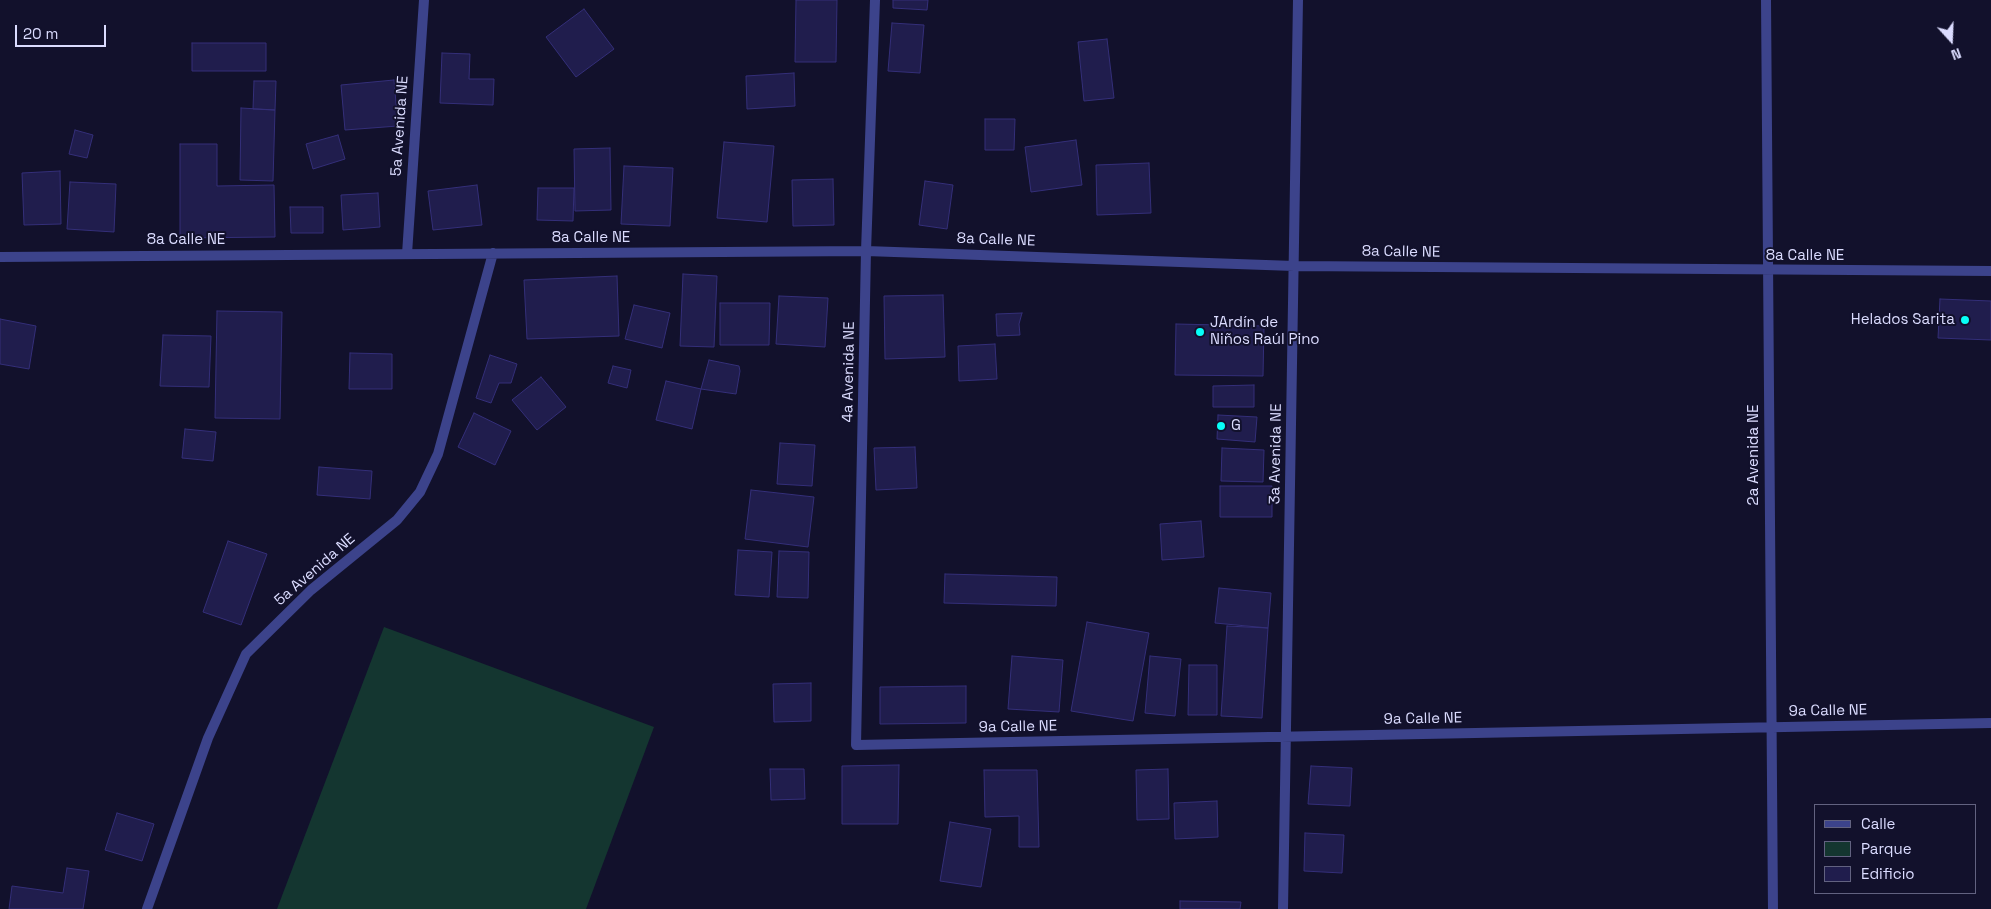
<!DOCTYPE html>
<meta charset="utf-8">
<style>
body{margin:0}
#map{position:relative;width:1991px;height:909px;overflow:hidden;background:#12112c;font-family:"Space Grotesk",sans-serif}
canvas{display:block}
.legend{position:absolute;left:1814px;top:804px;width:162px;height:90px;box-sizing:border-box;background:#12112c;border:1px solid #626280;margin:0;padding:6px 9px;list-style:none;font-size:15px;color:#dbdcff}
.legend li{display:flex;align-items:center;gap:10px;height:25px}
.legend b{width:25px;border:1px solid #626280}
.north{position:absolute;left:1926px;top:15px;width:50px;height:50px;-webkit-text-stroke:4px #12112c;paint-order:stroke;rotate:160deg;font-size:14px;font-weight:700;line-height:20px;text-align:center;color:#dbdcff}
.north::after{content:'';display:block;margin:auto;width:18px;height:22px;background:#dbdcff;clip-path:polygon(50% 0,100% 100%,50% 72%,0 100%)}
.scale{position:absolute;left:15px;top:25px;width:91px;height:22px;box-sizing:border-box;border:2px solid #dbdcff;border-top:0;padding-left:6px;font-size:15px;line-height:18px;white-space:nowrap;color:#dbdcff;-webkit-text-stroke:4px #12112c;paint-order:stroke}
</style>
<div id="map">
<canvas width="1991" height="909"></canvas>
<ul class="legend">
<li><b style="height:6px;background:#3c438b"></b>Calle</li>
<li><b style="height:14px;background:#143630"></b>Parque</li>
<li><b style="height:14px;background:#201d4d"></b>Edificio</li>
</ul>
<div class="north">N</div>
<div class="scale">20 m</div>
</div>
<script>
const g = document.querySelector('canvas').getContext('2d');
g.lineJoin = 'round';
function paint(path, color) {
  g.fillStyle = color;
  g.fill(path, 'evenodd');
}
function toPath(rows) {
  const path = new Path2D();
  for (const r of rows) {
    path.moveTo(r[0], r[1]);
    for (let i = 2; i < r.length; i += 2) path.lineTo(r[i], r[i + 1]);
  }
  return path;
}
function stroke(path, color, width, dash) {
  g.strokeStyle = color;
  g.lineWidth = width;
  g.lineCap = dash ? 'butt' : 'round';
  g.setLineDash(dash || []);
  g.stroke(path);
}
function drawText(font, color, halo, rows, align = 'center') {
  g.font = font + ' "Space Grotesk",sans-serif';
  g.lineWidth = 4;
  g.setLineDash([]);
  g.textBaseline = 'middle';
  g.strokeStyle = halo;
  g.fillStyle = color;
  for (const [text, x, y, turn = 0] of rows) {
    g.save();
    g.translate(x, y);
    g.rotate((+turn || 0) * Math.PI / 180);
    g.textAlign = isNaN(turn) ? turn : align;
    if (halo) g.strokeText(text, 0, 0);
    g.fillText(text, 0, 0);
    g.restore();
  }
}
const green = toPath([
 [384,627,654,727,586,909,277,909]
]);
const building = toPath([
 [796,0,837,0,836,62,795,62,796,0],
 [893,0,928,0,927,10,893,8,893,0],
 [584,9,614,49,576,77,546,37,584,9],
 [892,23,924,25,920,73,888,71,892,23],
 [1107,39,1114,98,1084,101,1078,42,1107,39],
 [192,43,266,43,266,71,192,71,192,43],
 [442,53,470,54,469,79,494,79,493,105,440,103,442,53],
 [794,73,795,106,747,109,746,76,794,73],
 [394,80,398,126,345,130,341,85,394,80],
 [254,81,276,81,275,110,253,109,254,81],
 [241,108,275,110,273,181,240,180,241,108],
 [985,119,1015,119,1014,150,985,150,985,119],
 [75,130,93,135,87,158,69,154,75,130],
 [338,135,345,159,313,169,306,144,338,135],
 [1076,140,1082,185,1031,192,1025,147,1076,140],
 [724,142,774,146,767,222,717,218,724,142],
 [180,144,217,144,217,186,274,185,275,237,180,238,180,144],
 [610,148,611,210,575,211,574,149,610,148],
 [1149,163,1151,213,1097,215,1096,165,1149,163],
 [624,166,673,168,670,226,621,224,624,166],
 [60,171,61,224,24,225,22,173,60,171],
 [833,179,834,225,793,226,792,180,833,179],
 [925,181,953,185,947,229,919,225,925,181],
 [70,182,116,184,114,232,67,229,70,182],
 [477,185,482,225,433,230,428,191,477,185],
 [538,188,574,188,573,221,537,220,538,188],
 [378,193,380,227,343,230,341,195,378,193],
 [290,207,323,207,323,233,291,233,290,207],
 [683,274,717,276,714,347,680,346,683,274],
 [617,276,619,336,527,339,524,280,617,276],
 [943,295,945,357,885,359,884,296,943,295],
 [779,296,828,298,825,347,776,344,779,296],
 [1940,299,1991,301,1991,340,1938,338,1940,299],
 [720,303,770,303,769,345,720,345,720,303],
 [634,305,670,313,662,348,625,339,634,305],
 [217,311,282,312,280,419,215,418,217,311],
 [1022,313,1019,324,1020,335,997,336,996,314,1022,313],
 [0,319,36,326,29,369,0,364,0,319],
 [1176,324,1264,326,1263,376,1175,375,1176,324],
 [163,335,211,336,209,387,160,386,163,335],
 [995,344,997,379,959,381,958,346,995,344],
 [350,353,392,354,392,389,349,389,350,353],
 [490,355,517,364,511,383,499,383,491,403,476,398,490,355],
 [709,360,739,366,740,371,736,394,701,389,709,360],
 [613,366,631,370,627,388,608,383,613,366],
 [541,377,566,407,537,430,512,400,541,377],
 [666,381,701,389,692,429,656,420,666,381],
 [1254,385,1254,407,1213,407,1213,386,1254,385],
 [474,413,511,431,495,465,458,447,474,413],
 [1218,415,1257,417,1255,442,1217,439,1218,415],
 [185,429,216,432,213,461,182,458,185,429],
 [780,443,815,445,812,486,777,484,780,443],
 [915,447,917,488,876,490,874,448,915,447],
 [1222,448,1264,450,1263,482,1221,481,1222,448],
 [319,467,372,471,370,499,317,495,319,467],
 [1220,486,1272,486,1272,517,1220,517,1220,486],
 [751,490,814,497,808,547,745,539,751,490],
 [1201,521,1204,557,1162,560,1160,524,1201,521],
 [228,541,267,554,241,625,203,612,228,541],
 [738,550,772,552,769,597,735,595,738,550],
 [779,551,809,552,808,598,777,597,779,551],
 [945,574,1057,577,1056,606,944,603,945,574],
 [1219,588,1271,593,1268,628,1215,623,1219,588],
 [1087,622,1149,633,1133,721,1071,711,1087,622],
 [1227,626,1268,628,1262,718,1221,716,1227,626],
 [1012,656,1063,660,1059,712,1008,709,1012,656],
 [1150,656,1181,659,1175,716,1145,713,1150,656],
 [1189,665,1217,665,1217,715,1188,715,1189,665],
 [811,683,811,721,774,722,773,684,811,683],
 [966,686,966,723,880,724,880,687,966,686],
 [899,765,898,824,842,824,842,766,899,765],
 [1311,766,1352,768,1350,806,1308,804,1311,766],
 [770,769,804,769,805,799,771,800,770,769],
 [1168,769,1169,819,1137,820,1136,770,1168,769],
 [984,770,1037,770,1039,847,1019,847,1019,816,985,817,984,770],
 [1217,801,1218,837,1175,839,1174,803,1217,801],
 [117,813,154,824,142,861,105,850,117,813],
 [950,822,991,829,981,887,940,881,950,822],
 [1305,833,1344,835,1342,873,1304,871,1305,833],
 [67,868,89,871,83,909,9,909,12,886,63,893,67,868],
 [1180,901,1241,902,1240,909,1180,909,1180,901]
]);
const minor = toPath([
 [875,0,866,251,856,745,1991,723],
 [1766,0,1773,909],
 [407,254,424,0],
 [0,257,866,251,1294,266,1991,271],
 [147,909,208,738,246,654,311,590,397,520,420,492,438,454,493,253],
 [1283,909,1298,0]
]);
const markers = [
 [1965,320,5,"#07fff8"],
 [1200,332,5,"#07fff8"],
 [1221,426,5,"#07fff8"]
];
const streetNames = [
 ["5a Avenida NE",400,126,-86],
 ["8a Calle NE",591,238],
 ["8a Calle NE",186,240],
 ["8a Calle NE",996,240,2],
 ["8a Calle NE",1401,252,1],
 ["8a Calle NE",1805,256],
 ["4a Avenida NE",849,372,-89],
 ["3a Avenida NE",1276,454,-89],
 ["2a Avenida NE",1754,455,-90],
 ["5a Avenida NE",315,570,-41],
 ["9a Calle NE",1828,711,-1],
 ["9a Calle NE",1423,719,-1],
 ["9a Calle NE",1018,727,-1]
];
const poiNames = [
 ["Helados Sarita",1955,320,"right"],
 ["JArdín de",1210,323],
 ["Niños Raúl Pino",1210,340],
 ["G",1231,426]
];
paint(green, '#143630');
paint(building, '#201d4d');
stroke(building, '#342f79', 1);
stroke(minor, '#3c438b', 10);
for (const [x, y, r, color] of markers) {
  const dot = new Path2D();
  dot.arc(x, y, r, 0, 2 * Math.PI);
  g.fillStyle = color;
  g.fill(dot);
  stroke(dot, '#12112c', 2);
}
drawText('15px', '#dbdcff', '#12112c', streetNames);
drawText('15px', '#dbdcff', '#12112c', poiNames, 'left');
</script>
